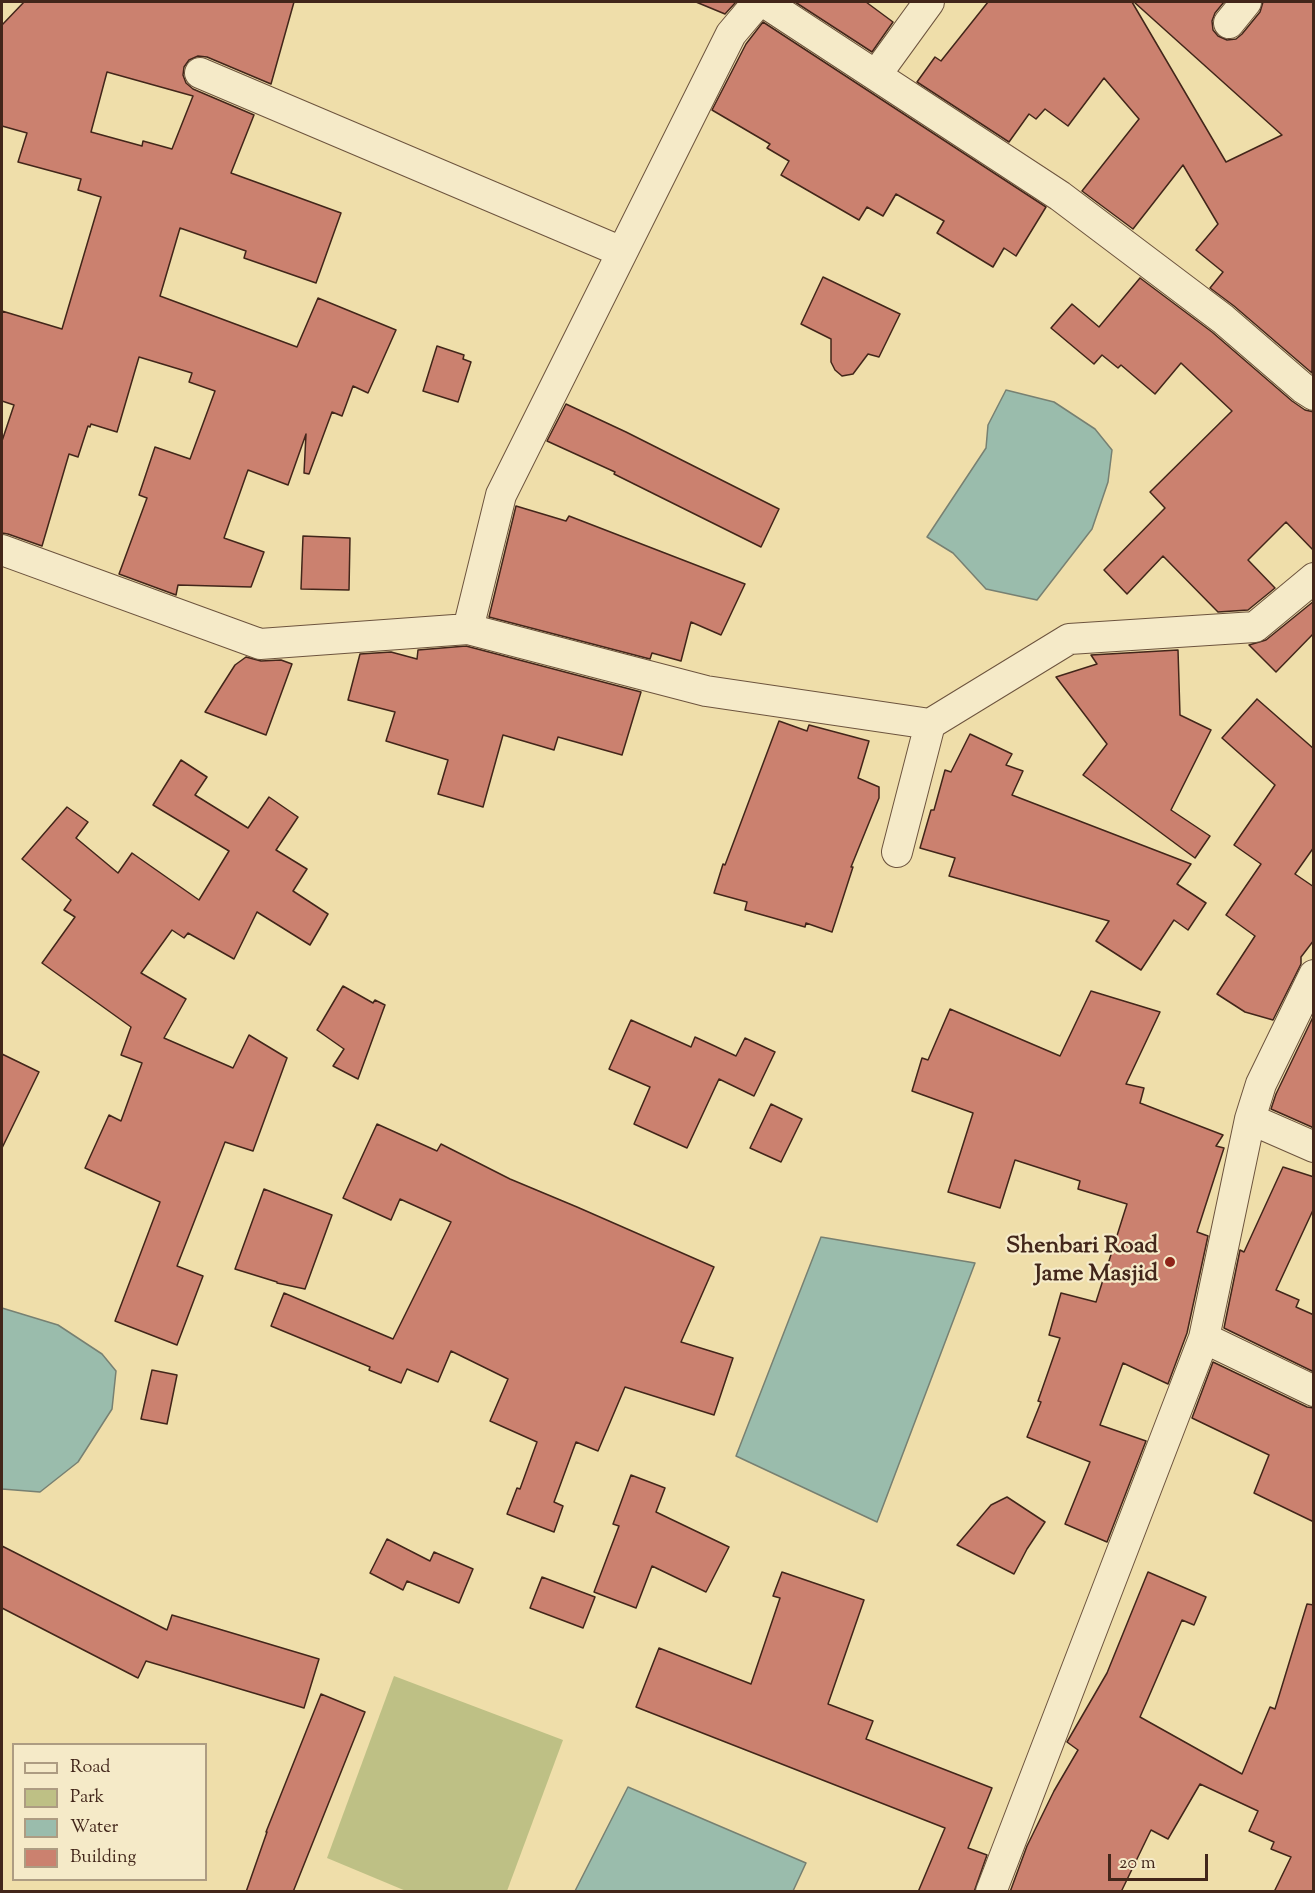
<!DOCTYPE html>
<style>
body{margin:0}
#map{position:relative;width:1315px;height:1893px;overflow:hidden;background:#efdeaa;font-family:"Sorts Mill Goudy",serif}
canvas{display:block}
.frame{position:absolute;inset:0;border:3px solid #42261a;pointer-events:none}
.legend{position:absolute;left:12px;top:1743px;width:195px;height:138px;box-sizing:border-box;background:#f5eac8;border:2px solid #ad9c82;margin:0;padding:8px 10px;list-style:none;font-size:18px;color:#42261a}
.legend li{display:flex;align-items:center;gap:12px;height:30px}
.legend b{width:30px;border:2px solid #ad9c82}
.scale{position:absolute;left:1108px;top:1854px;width:100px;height:27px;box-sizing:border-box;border:3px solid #42261a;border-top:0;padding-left:8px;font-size:18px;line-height:21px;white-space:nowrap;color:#42261a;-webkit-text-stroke:4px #f5eac8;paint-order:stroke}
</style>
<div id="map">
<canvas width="1315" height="1893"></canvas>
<div class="frame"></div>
<ul class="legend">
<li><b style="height:8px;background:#f5eac8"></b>Road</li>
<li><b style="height:16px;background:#bec085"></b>Park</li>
<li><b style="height:16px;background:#9abcac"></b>Water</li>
<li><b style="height:16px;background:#cb816f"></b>Building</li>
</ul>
<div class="scale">20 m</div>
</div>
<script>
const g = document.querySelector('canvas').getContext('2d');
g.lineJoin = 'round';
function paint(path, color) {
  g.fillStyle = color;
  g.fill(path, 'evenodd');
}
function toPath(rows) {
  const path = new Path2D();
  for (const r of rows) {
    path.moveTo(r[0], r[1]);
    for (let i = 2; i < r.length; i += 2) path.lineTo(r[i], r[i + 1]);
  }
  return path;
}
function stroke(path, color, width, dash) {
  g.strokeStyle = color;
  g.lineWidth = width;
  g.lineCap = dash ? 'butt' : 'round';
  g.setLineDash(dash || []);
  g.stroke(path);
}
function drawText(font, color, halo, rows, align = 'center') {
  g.font = font + ' "Sorts Mill Goudy",serif';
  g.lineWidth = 4.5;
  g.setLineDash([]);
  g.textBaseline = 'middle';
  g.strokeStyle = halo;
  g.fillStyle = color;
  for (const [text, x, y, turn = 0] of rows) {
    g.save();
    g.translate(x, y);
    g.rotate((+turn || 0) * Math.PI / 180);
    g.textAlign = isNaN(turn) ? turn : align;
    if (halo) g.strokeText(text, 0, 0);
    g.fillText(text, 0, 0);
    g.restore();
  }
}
const green = toPath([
 [394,1676,563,1740,507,1891,406,1891,327,1858]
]);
const water = toPath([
 [1006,390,1054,402,1095,429,1112,450,1108,482,1092,529,1037,600,986,589,953,553,927,537,986,448,988,425,1006,390],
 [821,1237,975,1263,877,1522,736,1456,821,1237],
 [2,1308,58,1325,102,1354,116,1371,112,1409,78,1462,40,1492,2,1489,2,1308],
 [628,1787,806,1863,793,1891,575,1891,628,1787]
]);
const building = toPath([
 [24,2,294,2,271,84,207,57,198,56,189,60,184,67,183,75,186,83,193,89,254,115,231,173,341,213,316,283,244,258,246,251,180,228,160,296,297,347,318,298,396,330,368,393,353,386,342,416,332,412,309,474,304,473,306,434,288,485,248,470,224,538,264,552,251,587,178,585,176,595,119,574,147,498,139,495,155,447,190,459,215,391,189,382,192,373,139,357,117,432,91,424,90,427,88,426,78,457,69,454,42,546,8,534,2,533,2,441,14,405,2,401,2,311,62,329,101,197,78,190,81,179,18,162,27,133,2,126,2,25,24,2],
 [107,72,193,96,172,149,143,141,142,146,91,132,107,72],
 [696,2,736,2,725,14,696,2],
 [795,2,866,2,893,22,872,52,795,2],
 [988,2,1132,2,1226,162,1282,135,1134,2,1224,2,1215,13,1212,21,1213,30,1218,36,1227,40,1236,39,1242,34,1260,12,1263,2,1314,2,1312,373,1234,306,1210,288,1223,272,1196,250,1218,224,1183,165,1133,229,1082,191,1139,119,1104,78,1068,126,1045,109,1036,119,1029,114,1009,142,917,82,935,57,941,61,988,2],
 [763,22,1046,207,1016,256,1004,248,993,267,937,233,944,221,896,194,883,216,867,207,859,220,781,175,789,161,767,148,770,144,712,110,746,44,763,22],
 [823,277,900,314,879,357,868,354,853,374,842,376,835,370,831,362,831,339,801,324,823,277],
 [1140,278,1212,332,1292,401,1305,410,1314,412,1314,551,1286,522,1248,560,1275,588,1248,610,1218,612,1163,556,1127,594,1104,570,1165,508,1150,492,1232,411,1181,363,1155,394,1121,365,1118,368,1102,355,1094,364,1051,328,1072,304,1099,327,1140,278],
 [437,346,464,355,463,359,471,362,458,402,423,391,437,346],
 [566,404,626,432,779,509,761,547,614,474,615,472,547,441,566,404],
 [516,506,566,521,569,516,745,584,721,635,691,622,681,661,652,653,650,659,489,617,516,506],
 [303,536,350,538,349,590,301,589,303,536],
 [1314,601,1314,633,1276,672,1249,645,1266,640,1314,601],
 [466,646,641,692,622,755,558,737,554,750,503,735,483,807,438,794,448,760,386,741,395,712,348,700,360,654,391,652,417,659,418,650,466,646],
 [1178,650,1180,715,1211,730,1171,810,1210,836,1195,858,1083,775,1107,744,1056,677,1097,664,1091,655,1178,650],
 [246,657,261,661,281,660,292,664,266,735,205,712,235,665,246,657],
 [1257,699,1314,749,1314,847,1295,874,1314,887,1314,940,1301,957,1301,964,1273,1020,1245,1012,1217,994,1255,936,1226,915,1261,864,1234,845,1275,785,1222,738,1257,699],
 [779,721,807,731,809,725,869,741,858,778,879,787,879,798,851,867,853,867,832,932,806,923,805,927,745,910,747,902,714,893,723,864,725,865,779,721],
 [970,734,1012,754,1006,765,1023,771,1012,795,1191,864,1177,884,1206,903,1188,930,1174,920,1141,970,1096,941,1109,921,949,876,955,858,920,848,931,810,934,810,945,770,951,772,970,734],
 [181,760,207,777,195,795,248,828,269,797,298,817,276,850,307,869,293,891,328,914,310,945,257,912,234,959,188,933,184,938,172,930,141,973,186,999,164,1038,233,1068,249,1035,287,1058,253,1151,225,1142,177,1266,203,1276,177,1345,115,1321,160,1202,85,1168,109,1115,121,1121,142,1063,121,1055,131,1027,42,963,75,917,64,910,71,900,22,859,67,807,88,822,76,838,118,873,132,853,199,900,229,851,153,805,181,760],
 [343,986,373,1003,375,1000,385,1005,358,1079,333,1066,344,1049,317,1030,343,986],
 [1091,991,1160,1012,1126,1084,1144,1088,1140,1103,1223,1135,1216,1146,1224,1148,1197,1232,1208,1236,1187,1333,1168,1384,1123,1363,1100,1425,1146,1441,1107,1542,1065,1524,1090,1462,1027,1437,1041,1402,1038,1401,1060,1338,1049,1335,1061,1293,1096,1302,1127,1204,1078,1189,1080,1181,1015,1160,1000,1208,948,1192,973,1113,912,1091,922,1058,928,1060,950,1009,1060,1056,1091,991],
 [1314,1015,1314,1128,1271,1109,1276,1094,1314,1015],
 [631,1020,691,1047,695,1037,736,1056,745,1038,775,1052,754,1096,719,1079,687,1148,634,1124,650,1087,609,1069,631,1020],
 [2,1054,39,1072,2,1148,2,1054],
 [771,1104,802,1119,781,1162,750,1148,771,1104],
 [377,1124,437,1151,441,1144,510,1179,577,1207,714,1267,681,1342,733,1358,714,1415,625,1387,598,1451,576,1442,554,1502,563,1506,554,1532,507,1514,517,1488,520,1489,537,1442,490,1421,508,1379,451,1351,438,1382,407,1369,401,1383,369,1370,370,1367,271,1326,284,1293,393,1339,451,1222,400,1199,391,1220,343,1198,377,1124],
 [1283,1167,1314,1177,1314,1208,1276,1290,1299,1300,1296,1307,1314,1315,1314,1372,1224,1328,1240,1250,1244,1252,1283,1167],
 [264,1189,332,1215,305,1289,277,1283,277,1282,235,1269,264,1189],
 [1213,1362,1307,1407,1314,1408,1314,1522,1254,1493,1269,1455,1192,1418,1213,1362],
 [152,1370,177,1375,167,1424,141,1419,152,1370],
 [631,1475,665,1488,656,1512,729,1547,706,1592,652,1566,636,1608,594,1592,619,1526,613,1524,631,1475],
 [1007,1497,1045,1522,1027,1549,1014,1574,957,1545,991,1505,1007,1497],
 [387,1539,430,1561,434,1552,473,1569,459,1603,407,1581,403,1590,370,1573,387,1539],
 [2,1546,167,1630,172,1615,319,1659,304,1708,146,1661,138,1678,2,1608,2,1546],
 [782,1572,864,1600,828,1704,873,1721,866,1739,992,1788,968,1848,987,1855,974,1892,918,1892,945,1828,636,1707,659,1648,751,1684,780,1598,773,1596,782,1572],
 [1148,1572,1206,1597,1194,1625,1182,1620,1140,1717,1242,1774,1270,1707,1275,1709,1307,1604,1314,1605,1313,1892,1274,1892,1291,1857,1271,1849,1274,1842,1249,1831,1258,1811,1200,1784,1168,1839,1151,1830,1121,1892,1010,1892,1027,1846,1054,1791,1078,1750,1067,1742,1107,1673,1148,1572],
 [542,1577,595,1597,583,1628,530,1608,542,1577],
 [321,1694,365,1712,293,1892,246,1892,267,1832,266,1832,321,1694]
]);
const minor = toPath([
 [764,2,1060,196,1223,319,1303,388,1314,395],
 [1229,23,1246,2],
 [200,73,622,252],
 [876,75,929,2],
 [2,550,260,644,468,629,706,691,930,724,1069,639,1255,627,1314,578],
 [468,629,501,495,731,34,758,2],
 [897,852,930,724],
 [1250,1119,1314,1147],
 [1204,1338,1314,1391],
 [991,1892,1204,1338,1250,1119,1261,1084,1314,975]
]);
const markers = [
 [1170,1262,6,"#8f2418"]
];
const poiNames = [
 ["Shenbari Road",1158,1248],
 ["Jame Masjid",1158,1276]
];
paint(green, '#bec085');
paint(water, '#9abcac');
stroke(water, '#778072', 1.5);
paint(building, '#cb816f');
stroke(building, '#42261a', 1.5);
stroke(minor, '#6d543e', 32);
stroke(minor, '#f5eac8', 30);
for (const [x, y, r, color] of markers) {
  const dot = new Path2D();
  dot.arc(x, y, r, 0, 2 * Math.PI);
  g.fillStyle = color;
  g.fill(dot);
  stroke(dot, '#f5eac8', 2);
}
drawText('bold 24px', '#42261a', '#f5eac8', poiNames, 'right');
</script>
